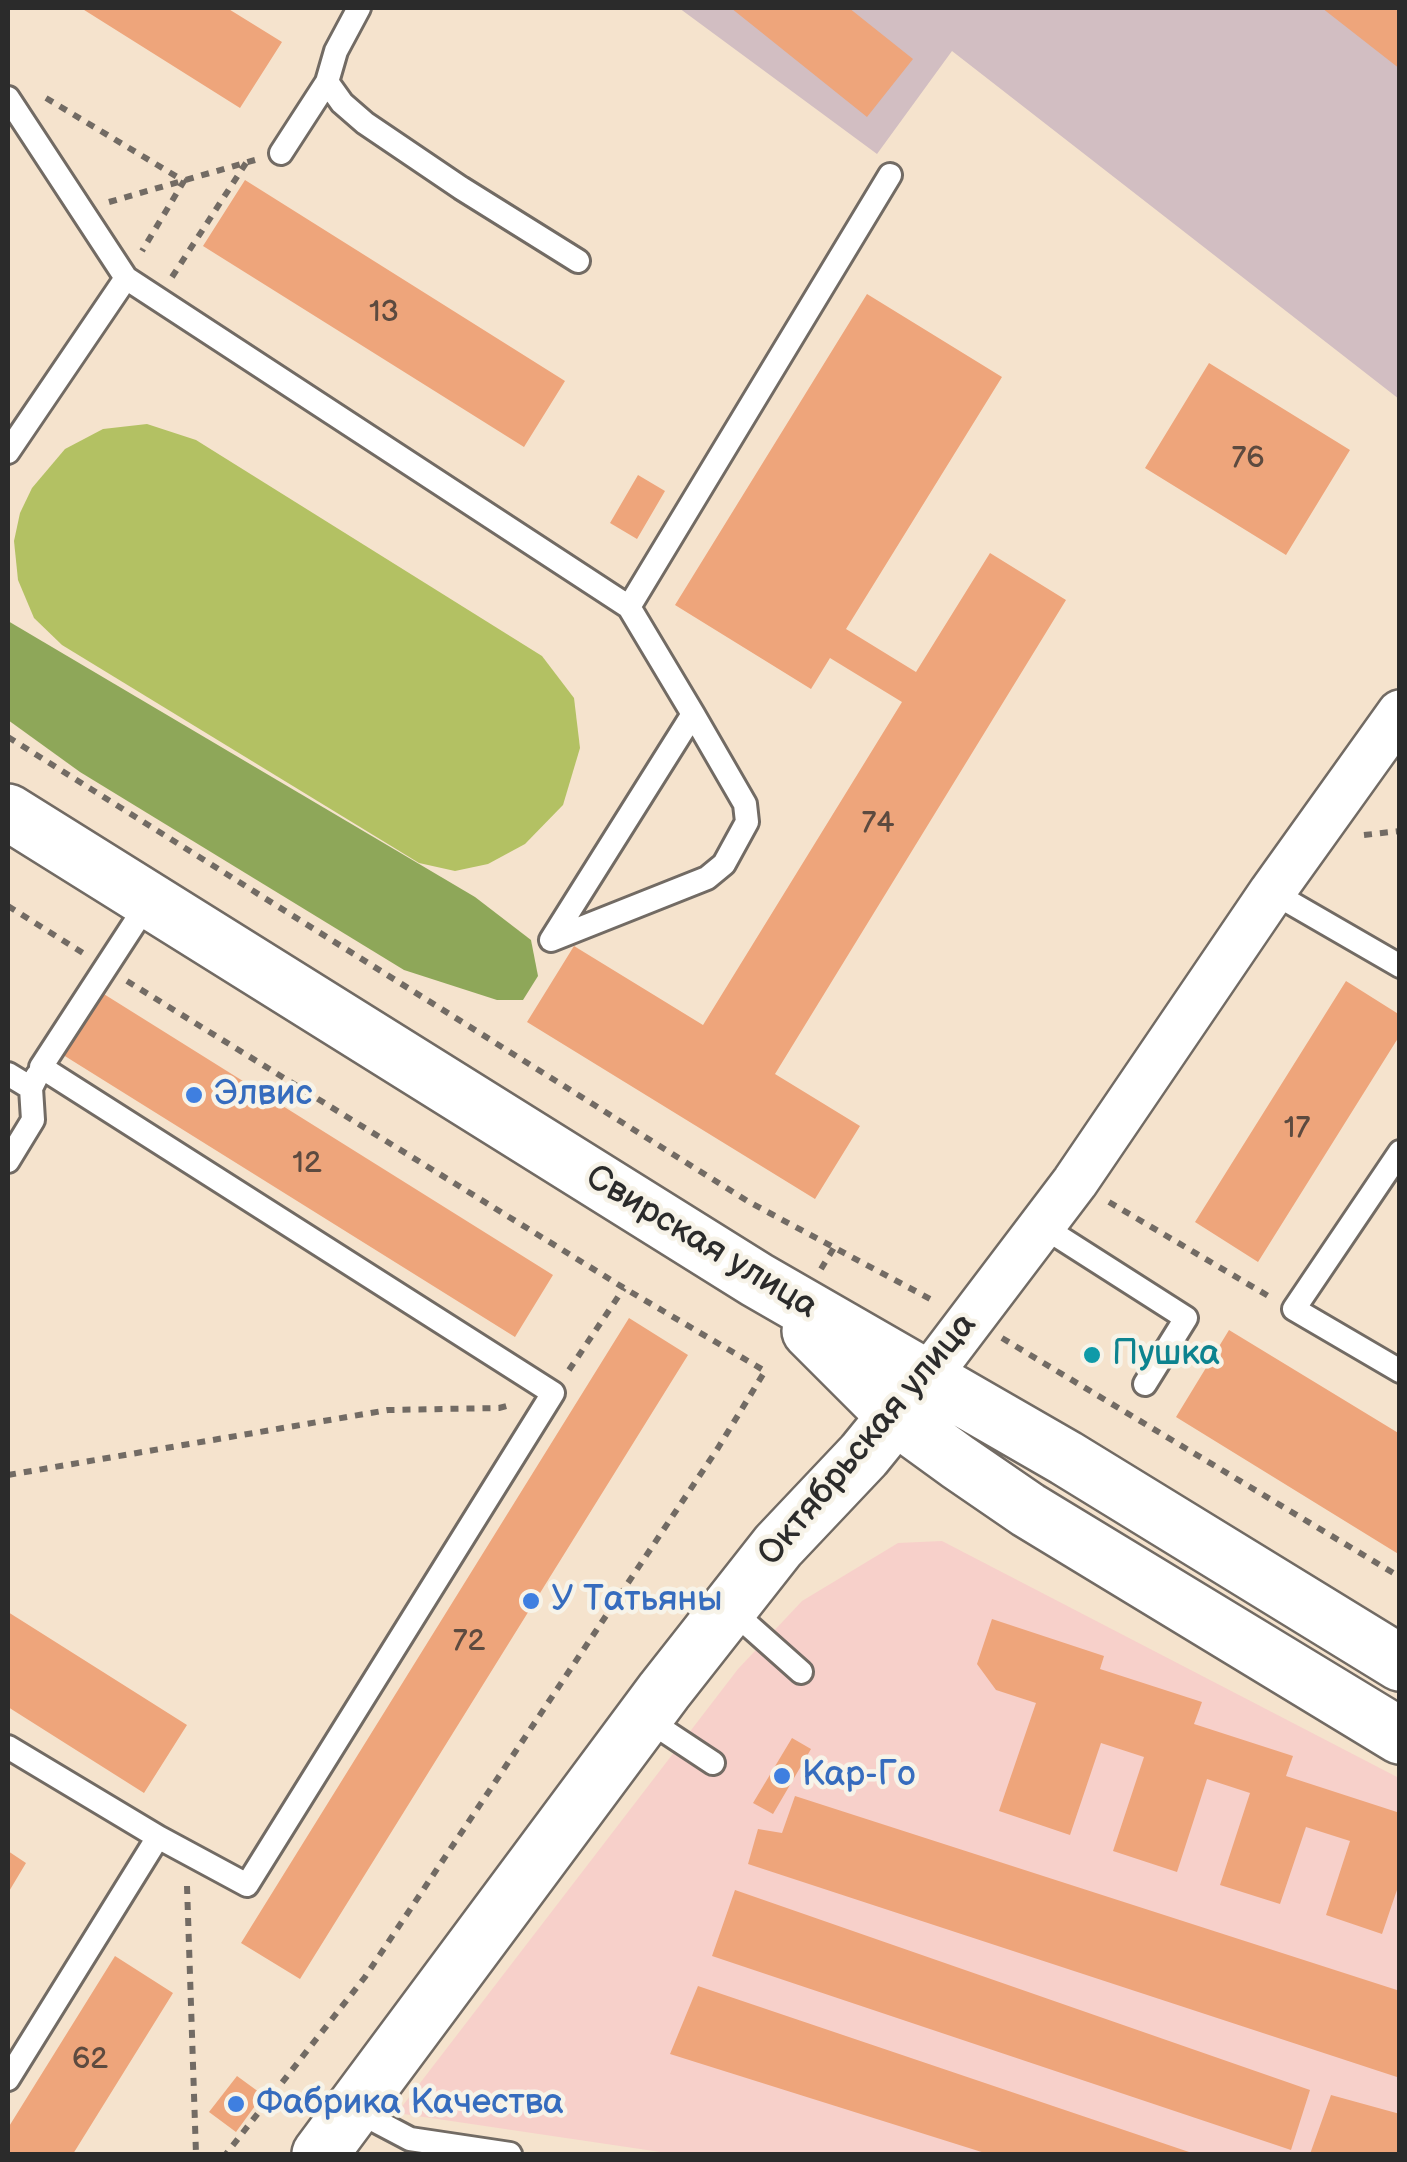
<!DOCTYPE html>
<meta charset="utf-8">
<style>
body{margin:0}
#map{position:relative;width:1407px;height:2162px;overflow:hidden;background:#f5e3cd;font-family:"Balsamiq Sans",sans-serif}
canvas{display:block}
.frame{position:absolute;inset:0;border:10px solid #2b2b2b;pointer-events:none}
</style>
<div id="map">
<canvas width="1407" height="2162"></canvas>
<div class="frame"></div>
</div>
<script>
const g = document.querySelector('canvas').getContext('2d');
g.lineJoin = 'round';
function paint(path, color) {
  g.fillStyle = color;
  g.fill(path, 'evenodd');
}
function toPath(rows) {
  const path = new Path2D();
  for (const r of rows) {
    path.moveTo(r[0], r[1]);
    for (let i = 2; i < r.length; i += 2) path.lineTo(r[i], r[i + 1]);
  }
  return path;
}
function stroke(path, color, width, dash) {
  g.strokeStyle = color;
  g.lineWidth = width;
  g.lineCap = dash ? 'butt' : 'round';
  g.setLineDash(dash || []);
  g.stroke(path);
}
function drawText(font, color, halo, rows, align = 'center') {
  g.font = font + ' "Balsamiq Sans",sans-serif';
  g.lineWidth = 9;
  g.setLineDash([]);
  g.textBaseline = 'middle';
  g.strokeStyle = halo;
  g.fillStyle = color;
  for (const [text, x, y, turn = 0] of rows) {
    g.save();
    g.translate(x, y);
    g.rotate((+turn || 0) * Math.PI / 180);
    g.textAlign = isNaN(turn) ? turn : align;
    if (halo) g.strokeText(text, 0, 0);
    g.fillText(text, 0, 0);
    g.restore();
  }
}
const built = toPath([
 [942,1541,1399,1778,1399,2154,674,2154,397,2113,738,1669,802,1601,898,1543]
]);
const industrial = toPath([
 [679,8,1399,8,1399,399,952,51,877,154]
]);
const green = toPath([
 [147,424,196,440,542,656,574,698,580,748,563,805,525,844,488,864,455,871,419,863,62,645,34,618,18,580,14,541,20,513,32,488,65,449,103,429]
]);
const forest = toPath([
 [8,621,475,897,531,940,538,976,523,1000,497,1000,404,970,80,772,8,720]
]);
const building = toPath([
 [81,8,227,8,282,42,240,108],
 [731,8,849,8,913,59,867,117],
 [1322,8,1400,8,1400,69],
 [245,180,565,381,524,447,203,246],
 [867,294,1002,377,846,629,916,672,990,553,1066,600,775,1074,860,1126,815,1199,527,1022,574,946,703,1025,902,702,830,658,811,689,675,605],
 [1209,363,1350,450,1286,555,1145,468],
 [638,475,665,491,637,539,610,523],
 [1346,981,1400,1015,1400,1035,1258,1262,1195,1222],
 [99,991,553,1275,515,1337,60,1053],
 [629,1318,688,1355,300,1979,241,1943],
 [1229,1330,1400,1434,1400,1555,1176,1417],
 [8,1612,187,1725,144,1793,8,1707],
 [992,1619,1104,1656,1100,1669,1202,1702,1194,1724,1293,1756,1286,1776,1400,1813,1400,1881,1382,1934,1326,1915,1350,1841,1306,1827,1280,1904,1220,1885,1250,1793,1207,1779,1177,1872,1113,1851,1144,1757,1101,1743,1070,1835,999,1811,1036,1703,996,1690,977,1664],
 [792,1738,811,1749,773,1814,753,1803],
 [795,1796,1400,1991,1400,2078,748,1864,758,1829,782,1833],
 [8,1851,26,1863,8,1893],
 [735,1890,1310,2090,1291,2150,712,1956],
 [115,1956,173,1993,73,2154,8,2154,8,2128],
 [698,1986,1195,2154,988,2154,670,2054],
 [237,2076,263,2095,236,2132,209,2112],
 [1331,2095,1400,2114,1400,2154,1310,2154]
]);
const path = toPath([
 [46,98,184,181,142,251],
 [109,202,255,160],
 [172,277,246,163],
 [8,737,749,1202,934,1301],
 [1364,835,1400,831],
 [8,906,83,953],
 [127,981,624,1288,765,1371,718,1448,365,1977,226,2154],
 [1109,1202,1270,1297],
 [821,1269,835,1246],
 [1002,1338,1400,1577],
 [569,1370,624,1288],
 [8,1475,388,1410,499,1408,510,1405],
 [187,1886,196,2154]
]);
const lane = toPath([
 [359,8,336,51,327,82,342,103,365,123,461,188,578,261],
 [8,98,126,278],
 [281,153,327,82],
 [8,452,126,278,629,607,693,714,745,804,747,822,724,864,707,878,551,940,693,714],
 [629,607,890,175],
 [1272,892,1400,966],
 [8,1074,31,1088,37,1076],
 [1400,1152,1294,1309,1400,1371],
 [8,1161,33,1120,31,1088],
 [1042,1226,1186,1318,1145,1384],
 [729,1608,801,1672],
 [645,1718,713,1763],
 [8,1747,158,1837],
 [8,2079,158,1837,247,1885,553,1393,41,1067,149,901],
 [353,2109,410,2139,510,2154]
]);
const street = toPath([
 [928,1376,1075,1182,1272,892,1400,713]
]);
const secondary = toPath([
 [320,2154,664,1691,778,1546,864,1455,924,1381]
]);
const highway = toPath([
 [8,812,757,1280,1066,1458,1400,1663],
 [810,1331,896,1417,958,1462,1028,1510,1400,1736]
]);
const markers = [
 [194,1095,10,"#3f7fe0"],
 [1092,1355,10,"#0f9aa8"],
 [531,1601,10,"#3f7fe0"],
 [782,1776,10,"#3f7fe0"],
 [236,2104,10,"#3f7fe0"]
];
const numberNames = [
 ["13",384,313],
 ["76",1248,459],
 ["74",878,824],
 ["17",1297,1129],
 ["12",307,1164],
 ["72",469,1642],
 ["62",90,2060]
];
const shopNames = [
 ["Элвис",214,1095],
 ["У Татьяны",551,1601],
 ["Кар-Го",802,1776],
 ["Фабрика Качества",256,2104]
];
const streetNames = [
 ["Свирская улица",701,1243,31],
 ["Октябрьская улица",868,1440,-50]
];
const cultureNames = [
 ["Пушка",1112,1355]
];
paint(built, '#f7d0ca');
paint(industrial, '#d2bec2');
paint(green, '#b3c163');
paint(forest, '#8ea759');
paint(building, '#eea57b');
stroke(lane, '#726b64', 28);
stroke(street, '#726b64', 50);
stroke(secondary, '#726b64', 60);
stroke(highway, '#726b64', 60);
stroke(path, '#726b64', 6, [8, 8]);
stroke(lane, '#fff', 22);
stroke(street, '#fff', 45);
stroke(secondary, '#fff', 55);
stroke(highway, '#fff', 55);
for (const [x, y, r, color] of markers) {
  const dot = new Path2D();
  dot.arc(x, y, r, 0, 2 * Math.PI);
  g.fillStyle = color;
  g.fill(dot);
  stroke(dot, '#f7f3e8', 4);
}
drawText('30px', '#5c4a3f', null, numberNames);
drawText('35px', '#366cbe', '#f7f3e8', shopNames, 'left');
drawText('35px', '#2b2b2b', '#f7f3e8', streetNames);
drawText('35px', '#0d838f', '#f7f3e8', cultureNames, 'left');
</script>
